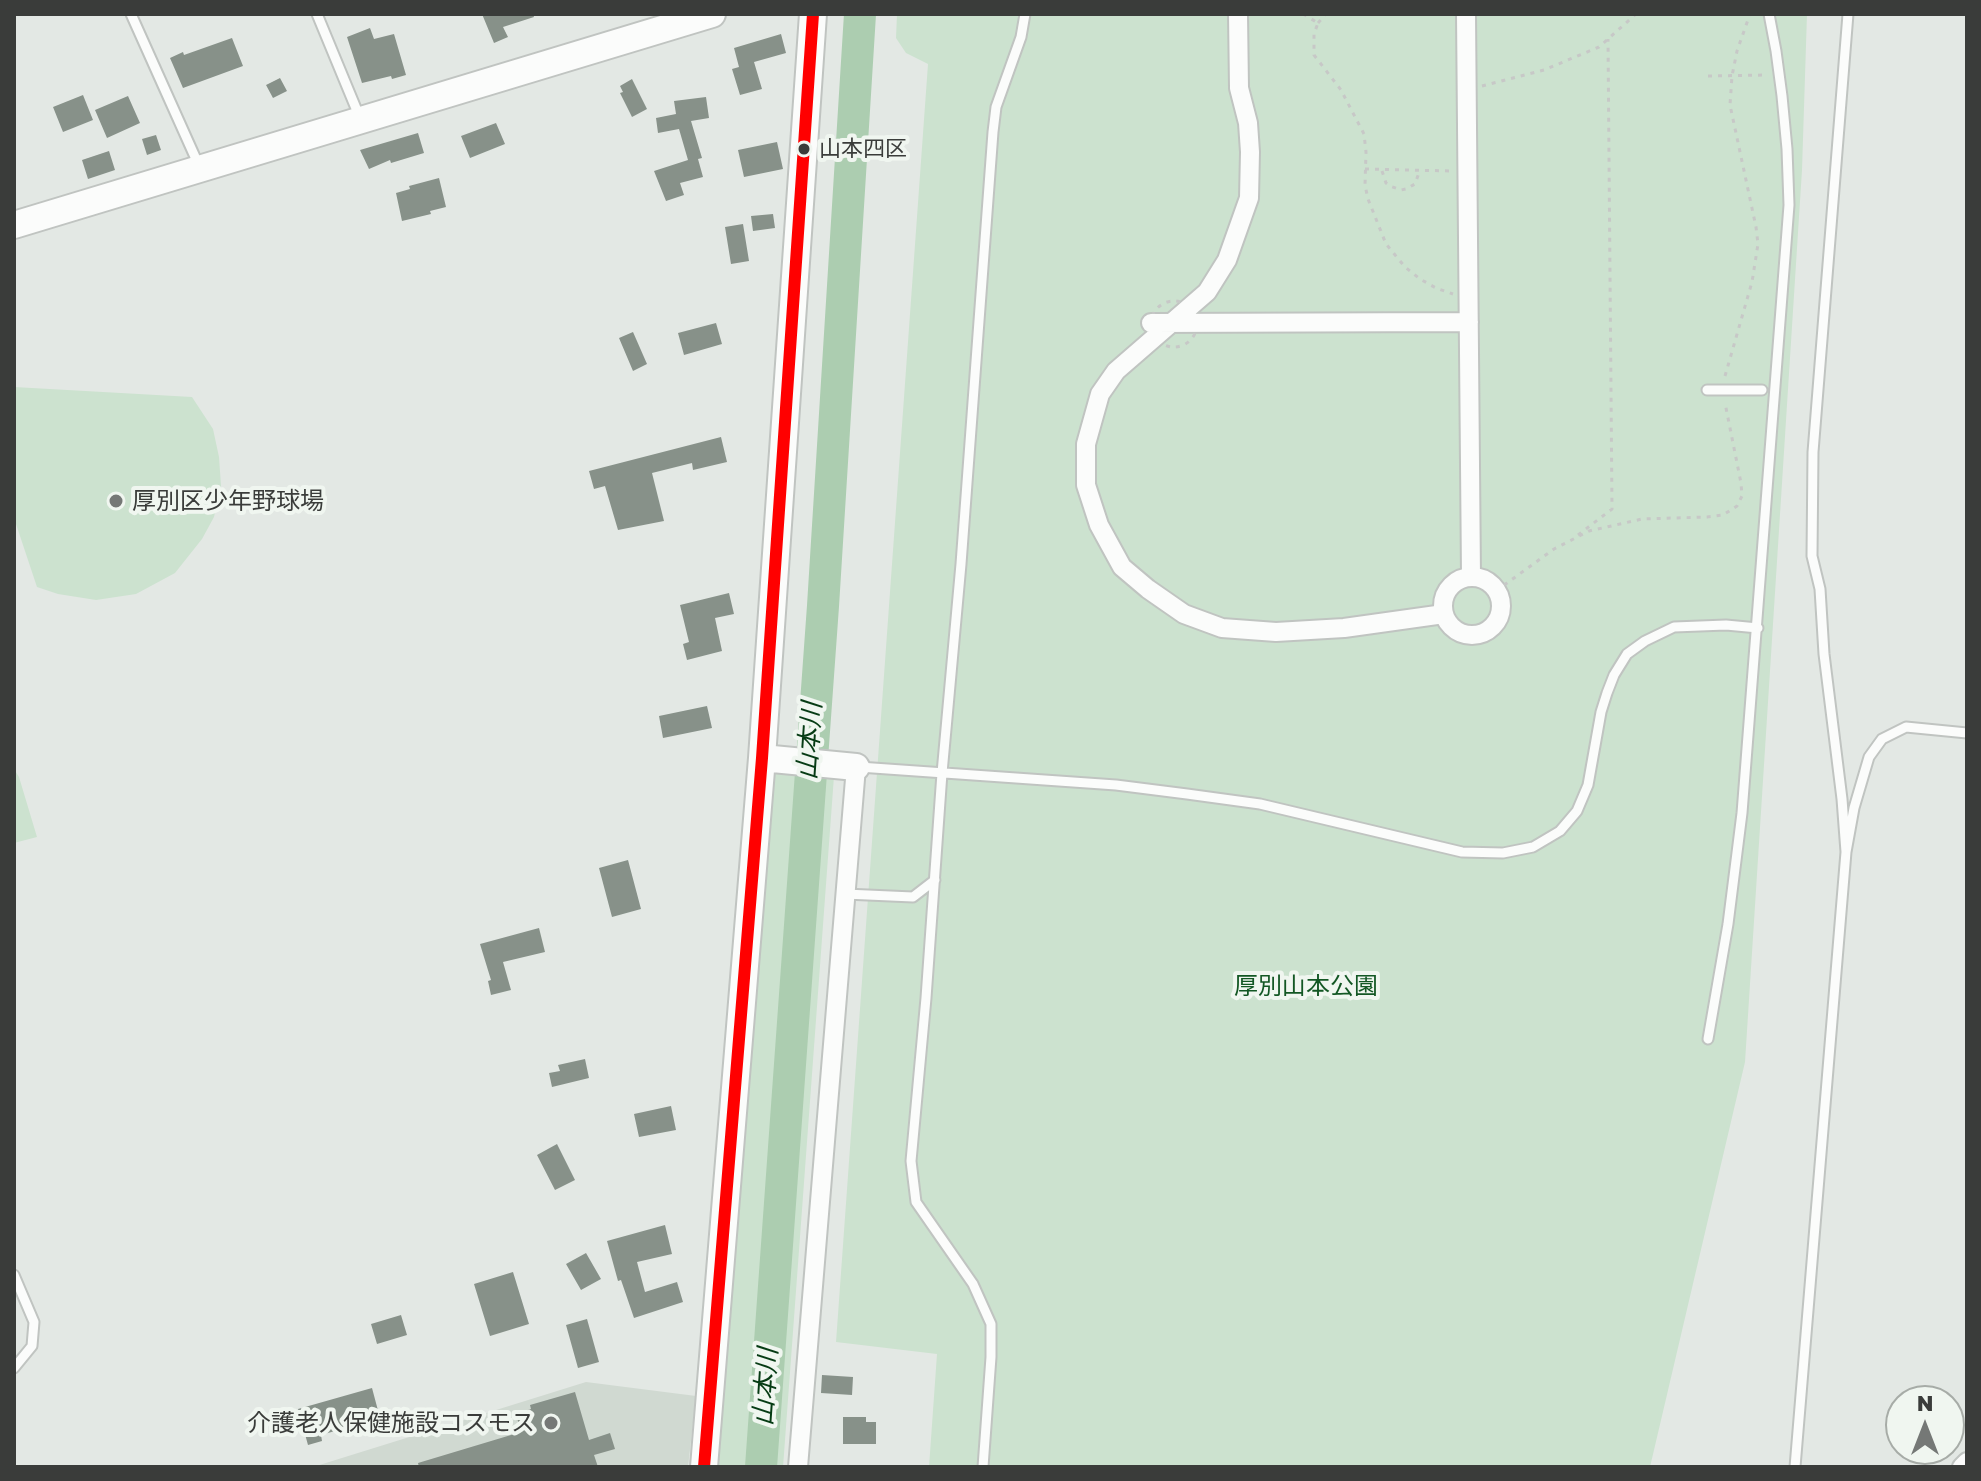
<!DOCTYPE html>
<meta charset="utf-8">
<style>
body{margin:0}
#map{position:relative;width:1981px;height:1481px;overflow:hidden;background:#e3e8e4;font-family:"Golos Text",sans-serif}
canvas{display:block}
.frame{position:absolute;inset:0;border:16px solid #3a3c3a;pointer-events:none}
.north{position:absolute;left:1885px;top:1385px;width:80px;height:80px;box-sizing:border-box;background:#f0f6f0;border:2px solid #a7aca7;border-radius:50%;rotate:0deg;font-size:22px;font-weight:700;line-height:32px;text-align:center;color:#3a3c3a}
.north::after{content:'';display:block;margin:auto;width:28px;height:36px;background:#757876;clip-path:polygon(50% 0,100% 100%,50% 72%,0 100%)}
</style>
<div id="map">
<canvas width="1981" height="1481"></canvas>
<div class="frame"></div>
<div class="north">N</div>
</div>
<script>
const g = document.querySelector('canvas').getContext('2d');
g.lineJoin = 'round';
function paint(path, color) {
  g.fillStyle = color;
  g.fill(path, 'evenodd');
}
function toPath(rows) {
  const path = new Path2D();
  for (const r of rows) {
    if (r.length === 3) {
      path.moveTo(r[0] + r[2], r[1]);
      path.arc(r[0], r[1], r[2], 0, 2 * Math.PI);
      continue;
    }
    path.moveTo(r[0], r[1]);
    for (let i = 2; i < r.length; i += 2) path.lineTo(r[i], r[i + 1]);
  }
  return path;
}
function stroke(path, color, width, dash) {
  g.strokeStyle = color;
  g.lineWidth = width;
  g.lineCap = dash ? 'butt' : 'round';
  g.setLineDash(dash || []);
  g.stroke(path);
}
function drawText(font, color, halo, rows, align = 'center') {
  g.font = font + ' "Golos Text","Noto Sans JP",sans-serif';
  g.lineWidth = 8;
  g.setLineDash([]);
  g.textBaseline = 'middle';
  g.strokeStyle = halo;
  g.fillStyle = color;
  for (const [text, x, y, turn = 0] of rows) {
    g.save();
    g.translate(x, y);
    g.rotate((+turn || 0) * Math.PI / 180);
    g.textAlign = isNaN(turn) ? turn : align;
    if (halo) g.strokeText(text, 0, 0);
    g.fillText(text, 0, 0);
    g.restore();
  }
}
const built = toPath([
 [586,1382,696,1396,688,1467,313,1467]
]);
const green = toPath([
 [897,14,1807,14,1802,170,1745,1062,1650,1467,929,1467,937,1354,836,1342,928,64,906,53,896,38],
 [14,387,192,397,213,429,219,457,221,486,214,517,202,539,175,573,136,594,96,600,58,594,37,587,14,518],
 [14,769,19,777,37,837,14,843],
 [761,770,834,776,783,1467,714,1467]
]);
const river = toPath([
 [761,1467,823,606,860,14]
]);
const building = toPath([
 [482,14,533,14,534,17,503,27,508,37,494,43],
 [370,28,374,39,394,34,406,75,392,79,391,76,362,83,347,37],
 [781,34,786,53,754,62,762,89,740,95,732,69,739,67,734,48],
 [232,38,243,66,183,88,170,58,183,52,184,55],
 [280,78,287,91,273,98,266,85],
 [632,79,647,109,632,117,620,93,623,92,620,86],
 [83,95,93,120,63,132,53,107],
 [128,96,140,123,107,138,95,110],
 [706,97,709,118,691,121,702,158,698,159,703,177,680,183,684,195,666,201,654,171,688,160,679,129,658,133,656,118,676,114,674,101],
 [496,123,505,144,470,158,461,136],
 [418,133,424,153,391,163,390,160,369,169,360,150],
 [156,135,161,150,147,155,142,139],
 [777,142,783,169,744,177,738,150],
 [109,151,115,170,88,179,82,160],
 [439,178,446,207,430,211,431,214,402,221,396,193,410,189,409,186],
 [773,214,775,228,753,231,751,216],
 [743,224,749,261,731,264,725,227],
 [716,323,722,344,684,355,678,333],
 [633,332,647,364,633,371,619,338],
 [721,437,727,462,693,470,692,463,652,473,664,521,618,530,605,486,594,489,589,471],
 [729,593,734,614,715,618,722,651,687,660,683,644,689,642,680,605],
 [707,706,712,728,663,738,659,716],
 [628,860,641,909,612,917,599,868],
 [539,928,545,952,503,962,511,990,491,995,488,981,491,980,480,944],
 [585,1059,589,1078,552,1087,549,1073,560,1071,558,1065],
 [671,1106,676,1130,639,1137,634,1114],
 [557,1144,575,1180,555,1190,537,1155],
 [665,1225,672,1254,637,1262,645,1292,677,1282,683,1302,634,1318,621,1280,618,1281,607,1241],
 [586,1253,601,1279,581,1290,566,1264],
 [513,1272,529,1324,490,1336,474,1284],
 [401,1315,407,1335,377,1344,371,1324],
 [587,1319,599,1362,578,1368,566,1325],
 [822,1375,853,1377,852,1395,821,1393],
 [372,1388,380,1418,321,1435,322,1441,308,1445,298,1409],
 [575,1392,589,1440,610,1433,615,1449,594,1455,598,1467,419,1467,418,1463,521,1432,516,1414,531,1409,530,1405],
 [843,1417,866,1417,866,1422,876,1422,876,1444,843,1444]
]);
const path = toPath([
 [1303,14,1318,23,1314,34,1314,55,1341,90,1364,134,1366,152,1365,185,1368,199,1386,244,1405,267,1420,279,1436,288,1453,294],
 [1318,23,1326,14],
 [1708,76,1767,75],
 [1482,86,1544,70,1599,47,1636,14],
 [1365,169,1452,171],
 [1382,171,1386,183,1390,186,1401,190,1406,189,1415,184,1420,170],
 [1174,324,23],
 [1725,376,1752,282,1758,244,1756,227,1730,105,1732,76,1737,51,1750,14],
 [1578,535,1612,509,1608,39],
 [1496,591,1554,549,1589,531,1642,519,1707,517,1723,515,1737,506,1742,496,1741,483,1725,403]
]);
const lane = toPath([
 [131,14,200,168],
 [317,14,360,118],
 [1707,390,1762,390],
 [859,767,1116,785,1187,794,1260,804,1462,852,1503,853,1533,847,1560,831,1577,811,1588,785,1601,712,1607,693,1614,675,1627,654,1645,641,1674,627,1726,625,1758,628],
 [1846,852,1842,799,1824,654,1820,589,1812,556,1813,452,1848,14],
 [845,894,913,897,935,880],
 [1708,1039,1728,924,1742,813,1789,205,1787,149,1782,96,1776,51,1769,14],
 [14,1275,34,1322,32,1346,14,1368],
 [983,1467,991,1357,991,1324,973,1284,916,1202,911,1161,926,998,942,773,961,564,993,132,996,107,1021,37,1025,14],
 [1795,1467,1846,852,1854,808,1869,757,1882,739,1906,727,1967,733]
]);
const street = toPath([
 [1238,14,1239,88,1248,123,1250,152,1249,198,1227,260,1207,292,1116,371,1100,394,1086,444,1086,485,1099,525,1122,567,1148,589,1184,614,1222,628,1276,632,1344,628,1444,614],
 [1466,14,1471,577],
 [1151,323,1469,322],
 [1472,606,29],
 [798,1467,856,767],
 [1962,1467,1967,1462]
]);
const secondary = toPath([
 [14,225,712,14],
 [762,758,856,767],
 [704,1467,762,758,813,14]
]);
const bus1 = toPath([
 [704,1467,762,758,813,14]
]);
const markers = [
 [804,149,7,"#3a3c3a"],
 [116,501,8,"#757876"],
 [551,1423,8,"#757876"]
];
const busNames = [
 ["山本四区",819,149]
];
const poiNames = [
 ["厚別区少年野球場",132,501],
 ["介護老人保健施設コスモス",535,1423,"right"]
];
const parkNames = [
 ["厚別山本公園",1306,986]
];
const waterNames = [
 ["山本川",810,741,-86],
 ["山本川",766,1387,-86]
];
paint(built, '#d0d9d1');
paint(green, '#cce2cf');
stroke(river, '#accdb0', 32);
paint(building, '#879189');
stroke(lane, '#c0c4c1', 13);
stroke(street, '#c0c4c1', 22);
stroke(secondary, '#c0c4c1', 30);
stroke(path, '#c7c8c7', 3, [4, 6]);
stroke(lane, '#fbfcfb', 9);
stroke(street, '#fbfcfb', 18);
stroke(secondary, '#fbfcfb', 26);
stroke(bus1, '#f00', 12);
for (const [x, y, r, color] of markers) {
  const dot = new Path2D();
  dot.arc(x, y, r, 0, 2 * Math.PI);
  g.fillStyle = color;
  g.fill(dot);
  stroke(dot, '#f0f6f0', 3);
}
drawText('22px', '#3a3c3a', '#f0f6f0', busNames, 'left');
drawText('24px', '#3a3c3a', '#f0f6f0', poiNames, 'left');
drawText('24px', '#135724', '#f0f6f0', parkNames);
drawText('italic 26px', '#063b14', '#f0f6f0', waterNames);
</script>
